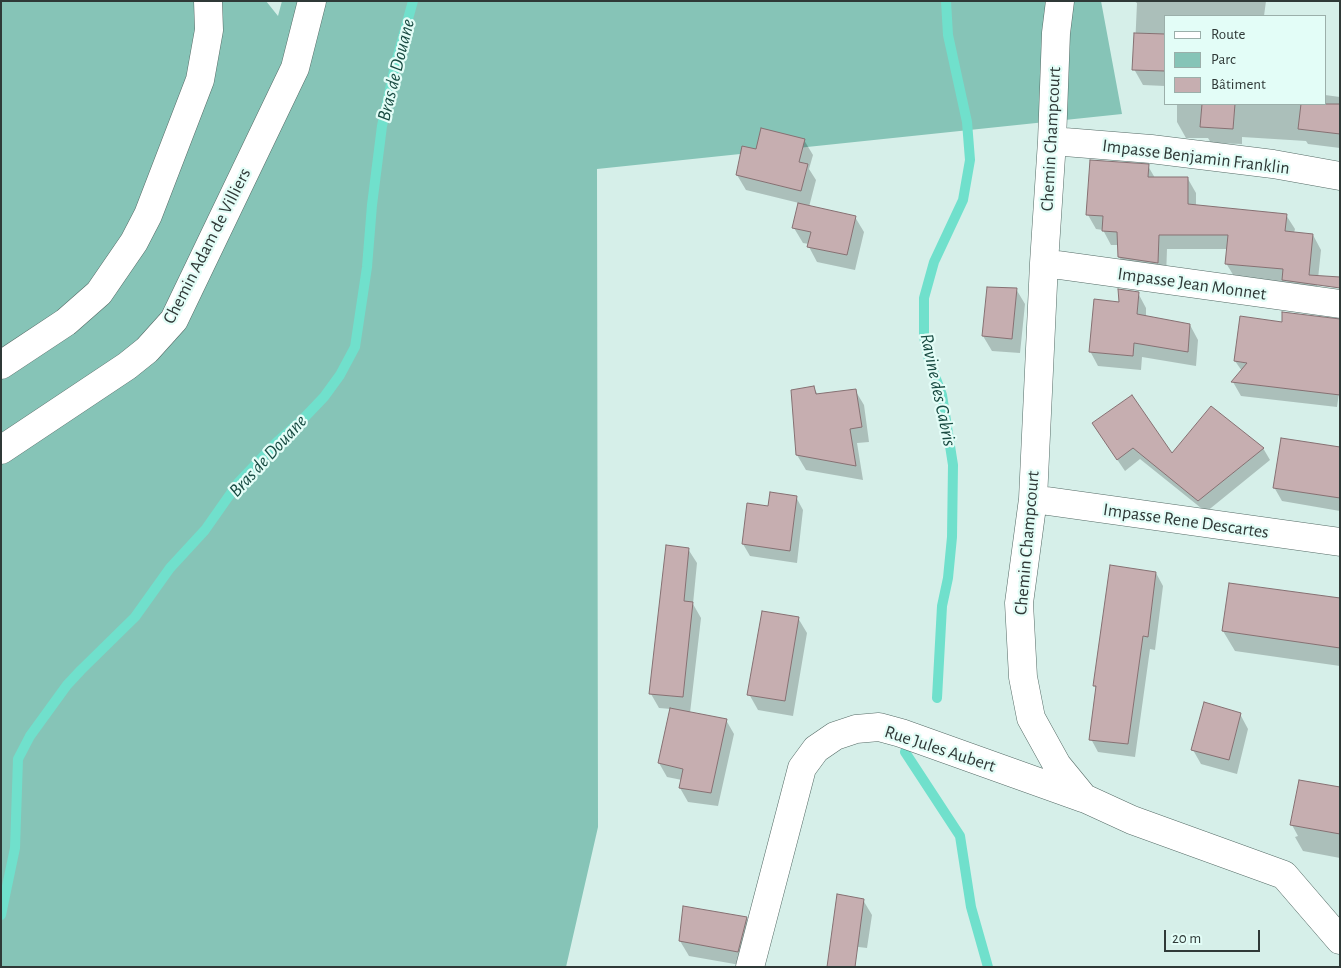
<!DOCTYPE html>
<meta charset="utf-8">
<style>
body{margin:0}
#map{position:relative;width:1341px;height:968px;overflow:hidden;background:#d6efe9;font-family:"Alegreya Sans",sans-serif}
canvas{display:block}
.frame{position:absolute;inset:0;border:2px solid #2f3937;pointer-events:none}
.legend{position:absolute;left:1164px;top:15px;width:162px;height:90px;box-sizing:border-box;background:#e3fdf7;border:1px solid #9bafaa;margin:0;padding:6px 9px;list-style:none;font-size:15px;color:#2f3937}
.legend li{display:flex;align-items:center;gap:10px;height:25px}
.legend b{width:25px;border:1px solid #9bafaa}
.scale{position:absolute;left:1164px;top:930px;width:96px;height:22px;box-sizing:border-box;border:2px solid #2f3937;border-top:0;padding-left:6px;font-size:15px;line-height:18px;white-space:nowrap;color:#2f3937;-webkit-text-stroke:4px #e3fdf7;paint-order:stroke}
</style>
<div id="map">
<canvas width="1341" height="968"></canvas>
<div class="frame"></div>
<ul class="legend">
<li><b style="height:6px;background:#fff"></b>Route</li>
<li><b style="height:14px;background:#86c4b7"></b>Parc</li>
<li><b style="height:14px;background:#c6aeb0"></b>Bâtiment</li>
</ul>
<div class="scale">20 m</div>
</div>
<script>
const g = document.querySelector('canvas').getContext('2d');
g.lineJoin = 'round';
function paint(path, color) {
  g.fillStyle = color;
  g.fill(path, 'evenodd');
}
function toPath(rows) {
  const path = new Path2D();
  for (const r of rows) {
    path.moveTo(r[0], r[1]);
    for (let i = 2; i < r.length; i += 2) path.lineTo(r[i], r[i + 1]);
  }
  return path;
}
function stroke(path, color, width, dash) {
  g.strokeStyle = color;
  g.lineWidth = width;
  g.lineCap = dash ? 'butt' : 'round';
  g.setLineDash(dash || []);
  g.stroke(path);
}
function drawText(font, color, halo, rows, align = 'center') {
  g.font = font + ' "Alegreya Sans",sans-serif';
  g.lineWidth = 4.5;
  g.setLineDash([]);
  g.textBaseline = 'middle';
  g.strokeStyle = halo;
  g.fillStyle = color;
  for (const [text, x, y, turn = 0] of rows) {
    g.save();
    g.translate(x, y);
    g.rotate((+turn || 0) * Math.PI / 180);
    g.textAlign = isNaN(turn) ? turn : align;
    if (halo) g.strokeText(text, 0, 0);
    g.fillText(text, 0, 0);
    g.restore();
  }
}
const green = toPath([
 [1,1,266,1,278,16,282,1,1101,1,1122,114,597,169,598,827,566,967,1,967]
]);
const shadow = toPath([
 [1134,1,1266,1,1264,16,1165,16,1165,86,1143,85,1134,69,1137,3],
 [1325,95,1340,97,1340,148,1308,144,1306,141,1242,137,1242,144,1211,143,1208,138,1186,138,1177,122,1177,104,1325,104],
 [804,140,813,155,809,169,816,180,809,207,855,217,864,232,855,270,817,262,809,247,809,244,803,243,794,228,799,203,746,190,737,175,757,151],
 [1148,166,1155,178,1188,179,1196,193,1196,206,1286,215,1295,229,1294,233,1313,235,1321,250,1316,298,1235,278,1226,263,1228,249,1167,249,1166,277,1128,272,1119,257,1119,245,1111,245,1103,230,1096,229,1088,215],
 [1016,289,1025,304,1020,353,992,351,983,336],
 [1138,293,1146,308,1146,317,1190,325,1198,340,1196,366,1142,357,1141,370,1098,366,1090,351,1120,303],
 [1242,318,1339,393,1337,407,1241,396,1233,382,1242,371,1235,361],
 [814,388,818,395,855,390,864,405,869,442,857,443,863,480,806,470,797,455],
 [1093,424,1172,455,1263,448,1270,460,1206,512,1140,459,1125,471],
 [1340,449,1340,511,1282,501,1274,487],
 [796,497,803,510,797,563,750,556,743,544,769,508],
 [688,549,697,563,693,604,701,618,690,713,726,720,734,734,718,806,688,802,680,788,682,780,667,777,659,763,671,709,659,708,651,694],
 [1156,573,1163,586,1155,650,1150,649,1135,757,1098,752,1091,739,1097,689,1094,686],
 [1340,599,1340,666,1235,651,1223,631],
 [798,618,807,633,793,716,758,710,749,694],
 [1240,714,1248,729,1237,774,1201,764,1193,750],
 [1340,789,1340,858,1303,851,1295,837,1298,836,1292,825],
 [863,900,872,915,867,948,842,945],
 [746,918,755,933,746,966,689,956,680,941]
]);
const stream = toPath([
 [937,698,942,606,948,578,952,537,953,465,942,395,929,360,924,337,924,298,934,262,963,200,970,160,967,122,948,35,946,1],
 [905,752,960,836,971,907,988,967],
 [1,915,15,848,18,759,30,736,67,685,81,670,135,617,170,568,205,530,238,483,277,442,303,419,324,397,340,375,355,347,367,267,372,205,382,126,396,62,413,1]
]);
const building = toPath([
 [1134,33,1165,34,1165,71,1132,70,1134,33],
 [1202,104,1235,104,1233,129,1200,127,1202,104],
 [1301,104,1340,104,1340,134,1298,129,1301,104],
 [761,128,805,139,799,162,808,164,801,191,736,175,742,146,756,149,761,128],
 [1090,160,1149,164,1148,177,1188,177,1188,204,1287,214,1285,231,1313,234,1309,275,1340,277,1340,288,1282,280,1283,269,1225,264,1228,235,1159,235,1158,263,1118,257,1117,232,1102,231,1103,216,1086,215,1090,160],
 [798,203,856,216,847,255,807,247,811,232,792,228,798,203],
 [987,287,1017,288,1012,339,982,336,987,287],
 [1118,289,1139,292,1137,314,1190,324,1188,352,1134,343,1133,356,1089,352,1094,299,1119,302,1118,289],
 [1282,312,1340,319,1340,395,1231,382,1247,363,1234,361,1240,316,1282,322,1282,312],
 [814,386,816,394,856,389,862,427,850,429,856,466,796,455,791,390,814,386],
 [1132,395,1172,453,1211,406,1264,448,1198,501,1133,448,1117,460,1092,423,1132,395],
 [1281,438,1340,447,1340,498,1273,488,1281,438],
 [770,492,797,496,790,551,742,544,747,503,768,506,770,492],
 [666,545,689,548,684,601,693,602,683,697,649,694,666,545],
 [1110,565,1156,572,1148,637,1143,636,1128,744,1089,740,1096,686,1093,686,1110,565],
 [1229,583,1340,598,1340,648,1222,631,1229,583],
 [762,611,799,617,785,701,747,695,762,611],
 [1204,702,1241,713,1229,760,1191,750,1204,702],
 [670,708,727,719,711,793,679,788,683,769,658,763,670,708],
 [1299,780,1340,787,1340,834,1290,825,1299,780],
 [837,894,864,899,855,967,827,967,837,894],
 [683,906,747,917,738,952,679,941,683,906]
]);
const minor = toPath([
 [1060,1,1056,33,1052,141,1044,263,1033,499,1019,603,1023,677,1031,718,1057,765,1084,798,1132,820,1284,875,1340,940],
 [1052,141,1151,149,1273,164,1340,176],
 [1044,263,1340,304],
 [1,365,66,322,99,293,134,242,148,215,200,80,209,30,208,1],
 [1,450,127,366,147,350,174,320,295,68,312,1],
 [1033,499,1340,542],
 [750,967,802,768,816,749,835,736,856,729,879,727,901,733,1083,798]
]);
const streetNames = [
 ["Chemin Champcourt",1051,139,-87],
 ["Impasse Benjamin Franklin",1196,157,7],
 ["Chemin Adam de Villiers",207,246,-63],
 ["Impasse Jean Monnet",1192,284,8],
 ["Impasse Rene Descartes",1186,521,8],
 ["Chemin Champcourt",1027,543,-85],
 ["Rue Jules Aubert",940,749,18]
];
const waterNames = [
 ["Bras de Douane",396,70,-76],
 ["Ravine des Cabris",938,390,78],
 ["Bras de Douane",268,456,-47]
];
paint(green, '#86c4b7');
paint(shadow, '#0003');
stroke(stream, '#70e0cc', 10);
paint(building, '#c6aeb0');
stroke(building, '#867072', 1);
stroke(minor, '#556b66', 29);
stroke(minor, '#fff', 28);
drawText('18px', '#2f3937', '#e3fdf7', streetNames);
drawText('italic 19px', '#184a41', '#e3fdf7', waterNames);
</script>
